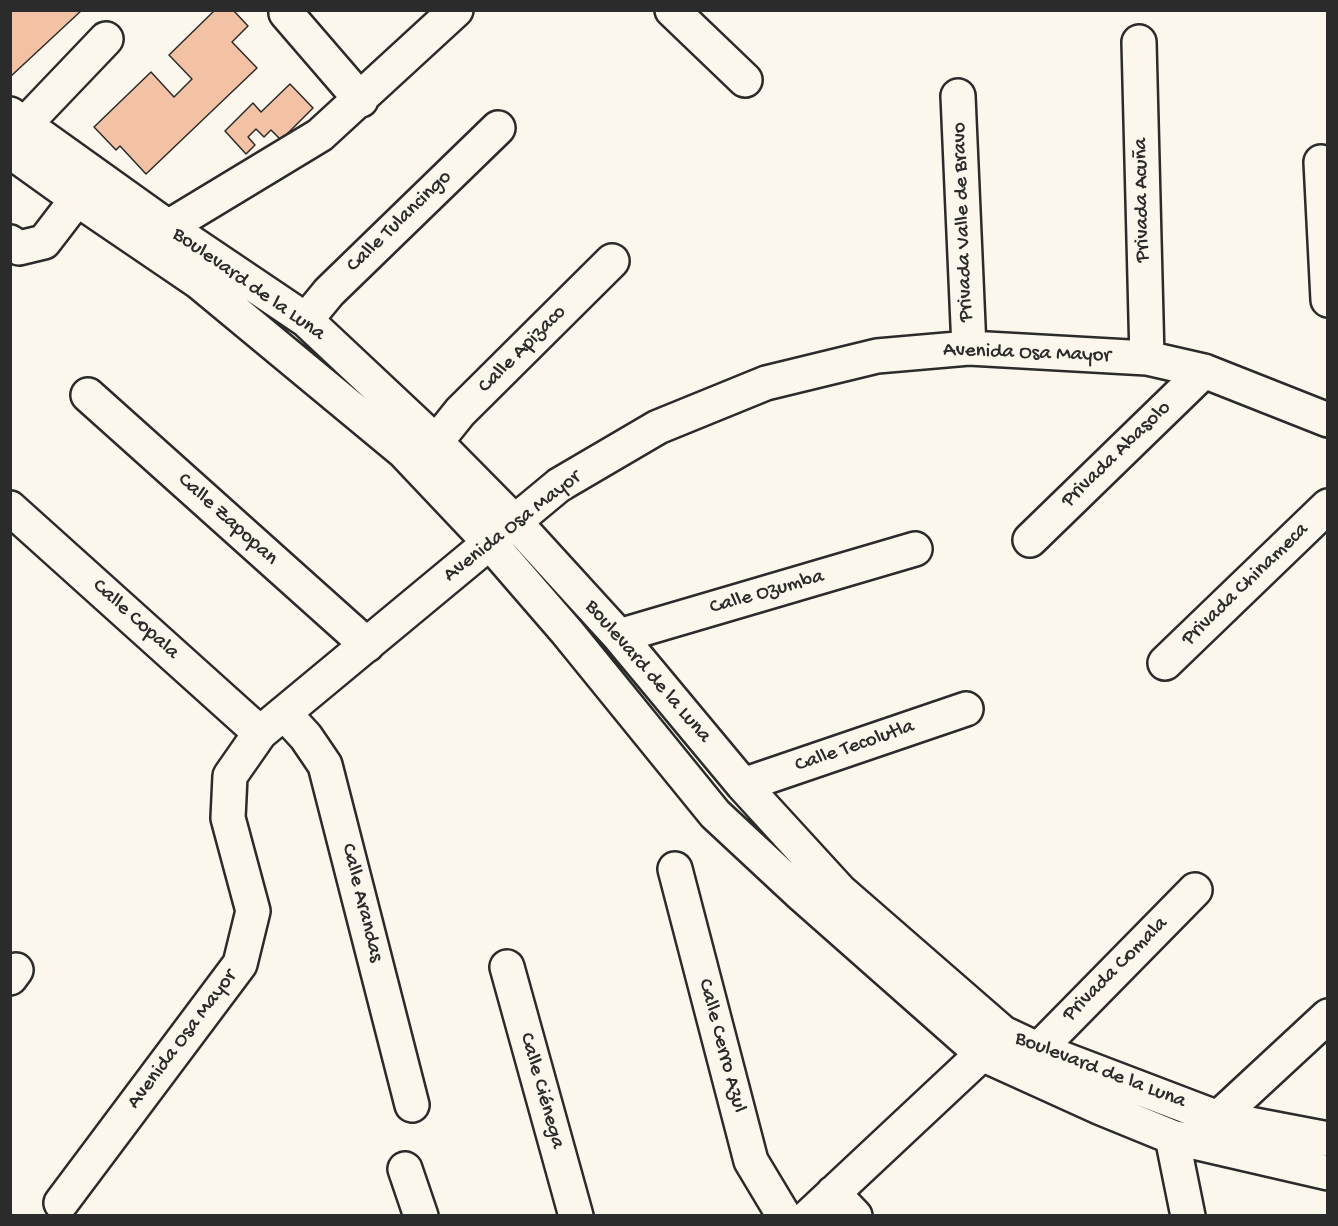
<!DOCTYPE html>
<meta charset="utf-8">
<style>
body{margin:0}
#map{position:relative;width:1338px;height:1226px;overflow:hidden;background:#fbf7ec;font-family:"Gochi Hand",sans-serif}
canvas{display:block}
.frame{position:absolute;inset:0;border:12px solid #2b2b2b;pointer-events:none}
</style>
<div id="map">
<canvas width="1338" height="1226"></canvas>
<div class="frame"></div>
</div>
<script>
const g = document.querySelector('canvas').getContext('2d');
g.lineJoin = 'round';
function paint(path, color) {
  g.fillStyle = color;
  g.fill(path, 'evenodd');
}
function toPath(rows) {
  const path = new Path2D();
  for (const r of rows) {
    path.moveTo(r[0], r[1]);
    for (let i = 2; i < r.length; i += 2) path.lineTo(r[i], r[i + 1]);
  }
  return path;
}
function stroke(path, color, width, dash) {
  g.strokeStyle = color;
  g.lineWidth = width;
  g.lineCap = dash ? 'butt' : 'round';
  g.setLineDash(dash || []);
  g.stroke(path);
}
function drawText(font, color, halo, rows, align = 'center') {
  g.font = font + ' "Gochi Hand",sans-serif';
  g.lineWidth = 4.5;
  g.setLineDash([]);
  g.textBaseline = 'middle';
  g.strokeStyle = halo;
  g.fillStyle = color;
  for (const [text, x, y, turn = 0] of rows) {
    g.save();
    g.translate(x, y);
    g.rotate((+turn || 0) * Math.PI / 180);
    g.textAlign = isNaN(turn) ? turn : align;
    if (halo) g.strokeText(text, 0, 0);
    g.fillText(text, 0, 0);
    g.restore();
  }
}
const building = toPath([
 [10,10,82,10,10,77,10,10],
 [215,10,233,10,248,26,232,42,257,68,146,174,120,146,116,150,94,127,151,72,174,97,192,79,169,55,215,10],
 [290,84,313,108,281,140,271,130,264,137,256,129,248,137,255,145,246,154,225,131,253,103,261,112,290,84]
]);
const minor = toPath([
 [672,10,745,80],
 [286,13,361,100],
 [1139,42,1147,358],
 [958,96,969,348],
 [10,114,168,227,306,320,436,442,515,522,619,636,743,785,840,891,1003,1033,1037,1049,1218,1118,1328,1139],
 [24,125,106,39],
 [10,151,77,199,199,282,403,451,490,543,567,632,715,814,802,895,982,1054,1101,1108,1172,1137,1328,1173],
 [1321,162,1328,300],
 [153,241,168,227,320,135,456,10],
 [10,242,19,248,44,242,77,199],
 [306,320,329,292,498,128],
 [88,395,367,645],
 [436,442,460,412,612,261],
 [10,508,260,733],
 [1030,540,1204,371],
 [619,636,915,549],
 [1165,663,1328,506],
 [284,713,306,737,325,765,412,1105],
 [743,785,966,709],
 [675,869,751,1161,784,1216],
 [507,967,576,1216],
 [10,978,16,970],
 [1024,1064,1195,890],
 [1218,1118,1328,1016],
 [1172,1137,1188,1216],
 [405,1169,421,1216],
 [833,1193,855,1216],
 [61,1203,240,964,253,911,228,818,230,776,260,733,559,485,658,427,766,383,877,356,969,348,1147,358,1204,371,1328,420],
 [809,1216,998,1039]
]);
const streetNames = [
 ["Privada Acuña",1143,200,-91],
 ["Calle Tulancingo",400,222,-44],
 ["Privada Valle de Bravo",964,222,-92],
 ["Boulevard de la Luna",248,285,35],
 ["Calle Apizaco",523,350,-45],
 ["Avenida Osa Mayor",1027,354,2],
 ["Privada Abasolo",1117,455,-44],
 ["Calle Zapopan",227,520,42],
 ["Avenida Osa Mayor",513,527,-38],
 ["Privada Chinameca",1246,585,-44],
 ["Calle Ozumba",767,593,-16],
 ["Calle Copala",135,620,42],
 ["Boulevard de la Luna",647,672,49],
 ["Calle Tecolutla",855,747,-19],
 ["Calle Arandas",361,903,76],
 ["Privada Comala",1116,970,-45],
 ["Avenida Osa Mayor",183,1040,-53],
 ["Calle Cerro Azul",721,1046,75],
 ["Boulevard de la Luna",1100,1071,21],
 ["Calle Ciénega",541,1091,74]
];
paint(building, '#f3c2a4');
stroke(building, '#2b2b2b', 1.5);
stroke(minor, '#2b2b2b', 38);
stroke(minor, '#fbf7ec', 33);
drawText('21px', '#2b2b2b', '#fbf7ec', streetNames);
</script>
